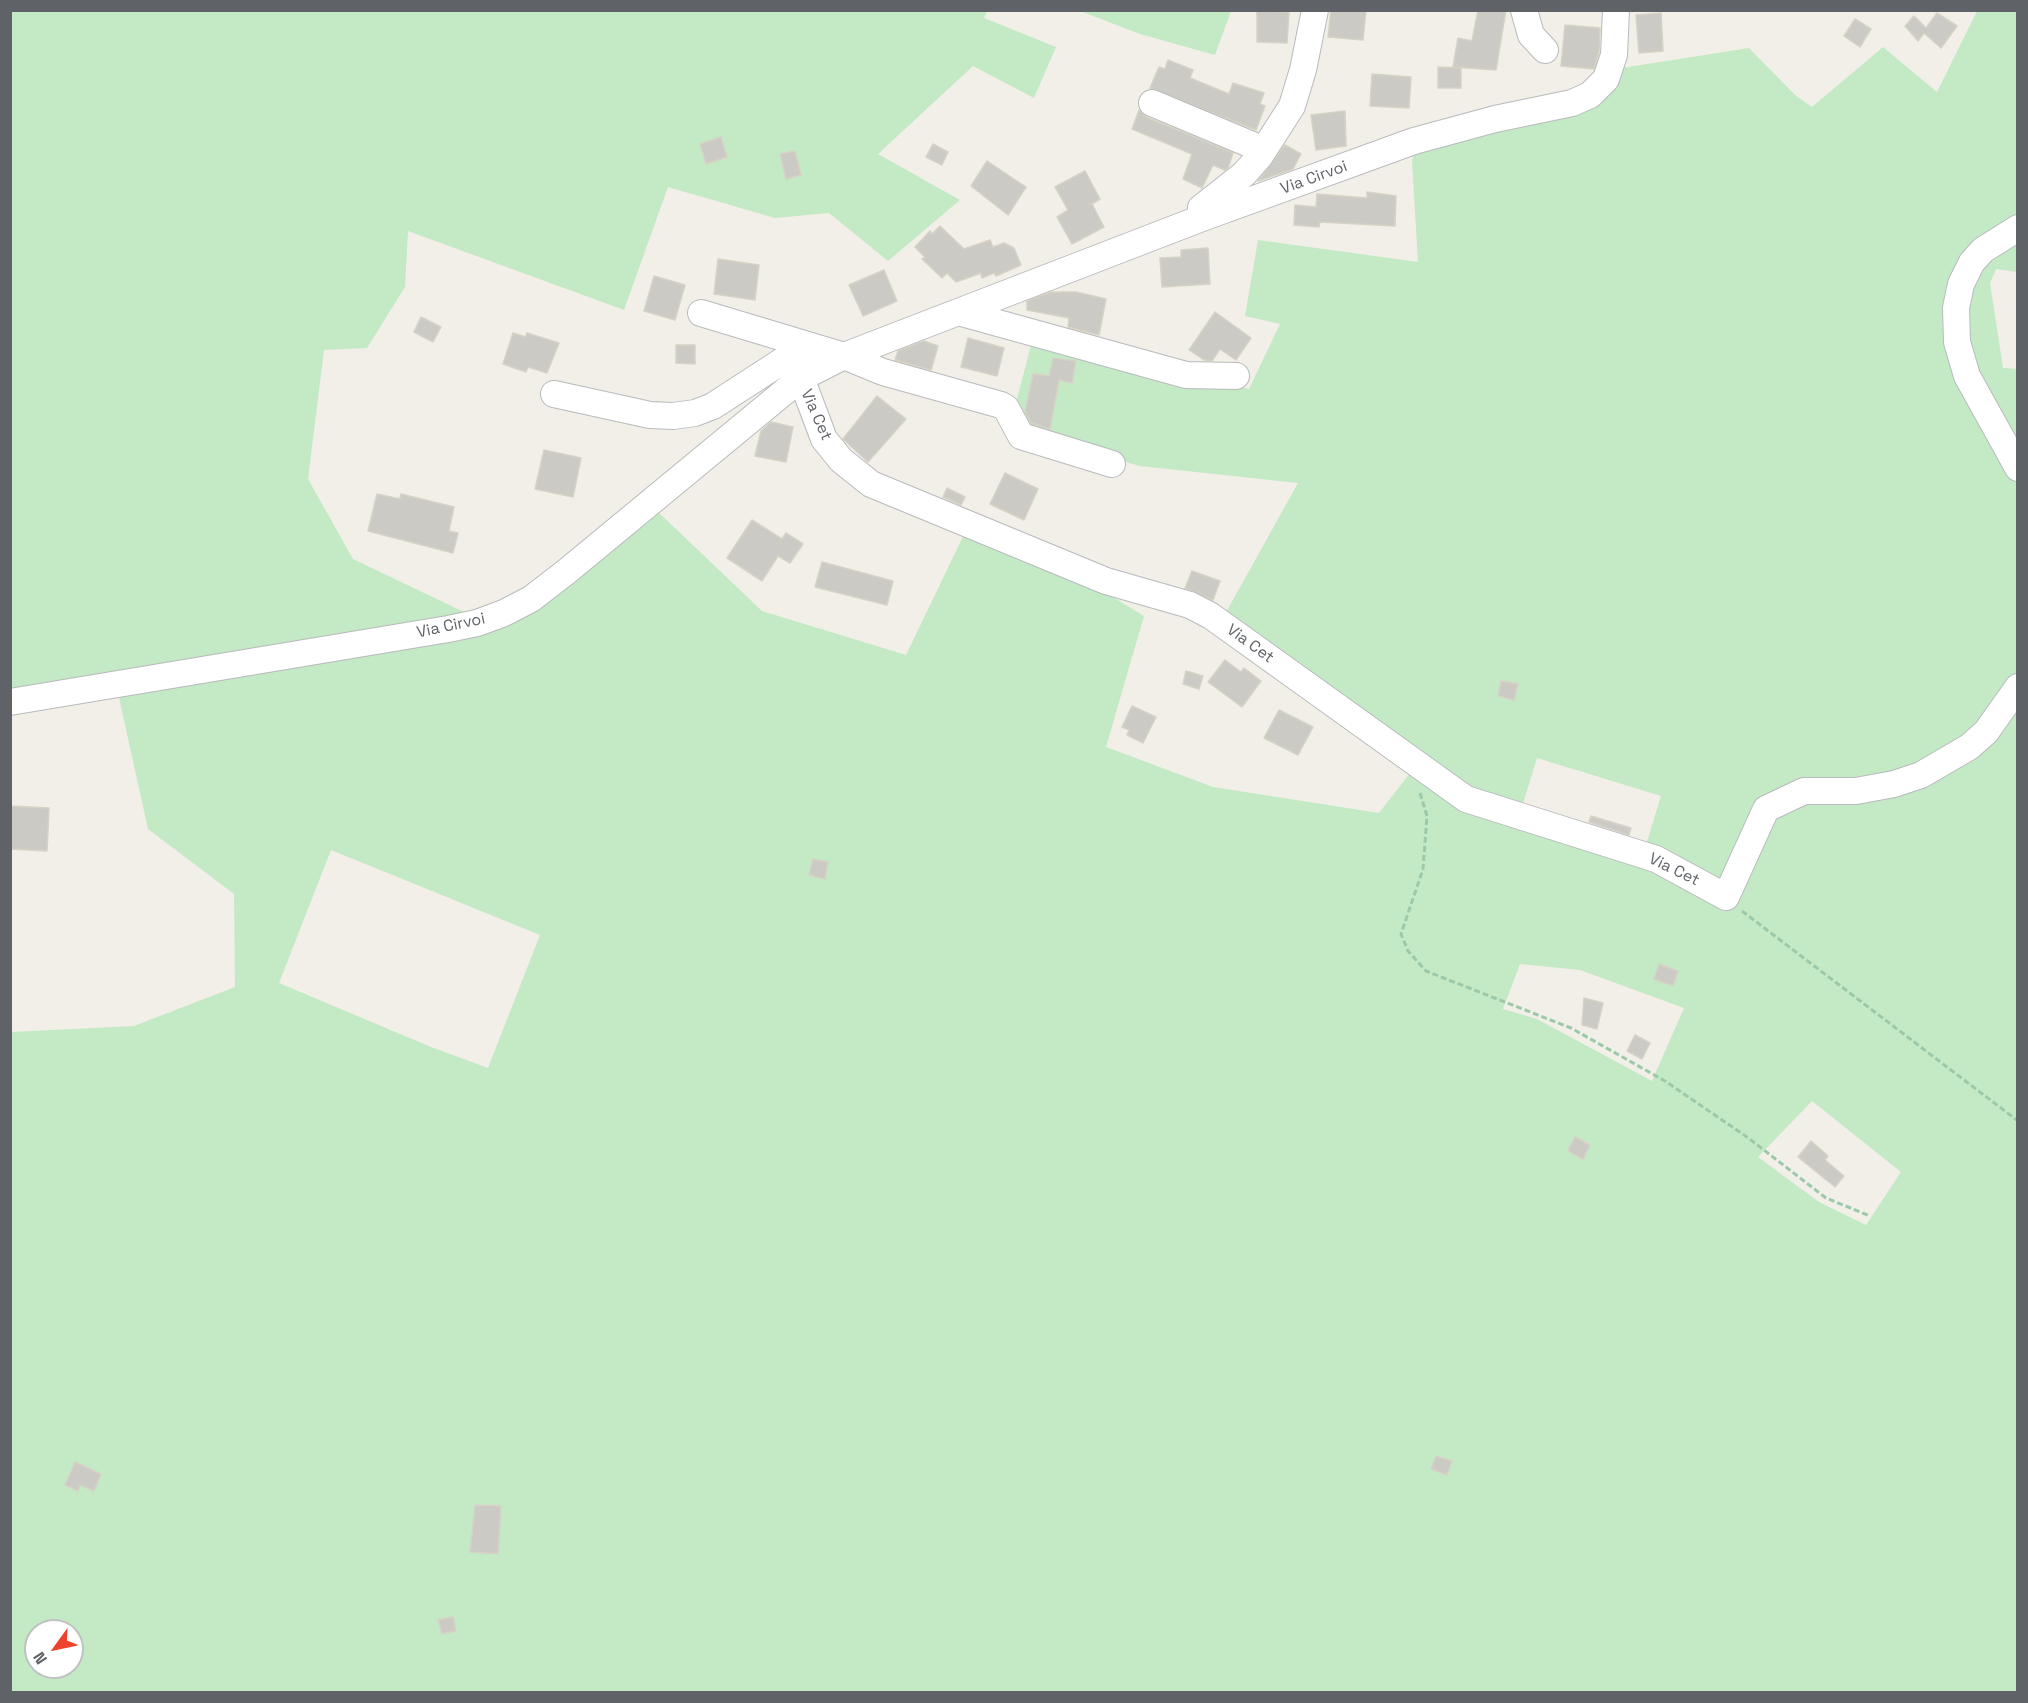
<!DOCTYPE html>
<style>
body{margin:0}
#map{position:relative;width:2028px;height:1703px;overflow:hidden;background:#f1efe7;font-family:"Space Grotesk",sans-serif}
canvas{display:block}
.frame{position:absolute;inset:0;border:12px solid #5f6368;pointer-events:none}
.north{position:absolute;left:24px;top:1619px;width:60px;height:60px;box-sizing:border-box;background:#fff;border:2px solid #bfc1c3;border-radius:50%;rotate:237deg;font-size:16px;font-weight:700;line-height:24px;text-align:center;color:#5f6368}
.north::after{content:'';display:block;margin:auto;width:21px;height:27px;background:#f0432e;clip-path:polygon(50% 0,100% 100%,50% 72%,0 100%)}
</style>
<div id="map">
<canvas width="2028" height="1703"></canvas>
<div class="frame"></div>
<div class="north">N</div>
</div>
<script>
const g = document.querySelector('canvas').getContext('2d');
g.lineJoin = 'round';
function paint(path, color) {
  g.fillStyle = color;
  g.fill(path, 'evenodd');
}
function toPath(rows) {
  const path = new Path2D();
  for (const r of rows) {
    path.moveTo(r[0], r[1]);
    for (let i = 2; i < r.length; i += 2) path.lineTo(r[i], r[i + 1]);
  }
  return path;
}
function stroke(path, color, width, dash) {
  g.strokeStyle = color;
  g.lineWidth = width;
  g.lineCap = dash ? 'butt' : 'round';
  g.setLineDash(dash || []);
  g.stroke(path);
}
function drawText(font, color, halo, rows, align = 'center') {
  g.font = font + ' "Space Grotesk",sans-serif';
  g.lineWidth = 4.5;
  g.setLineDash([]);
  g.textBaseline = 'middle';
  g.strokeStyle = halo;
  g.fillStyle = color;
  for (const [text, x, y, turn = 0] of rows) {
    g.save();
    g.translate(x, y);
    g.rotate((+turn || 0) * Math.PI / 180);
    g.textAlign = isNaN(turn) ? turn : align;
    if (halo) g.strokeText(text, 0, 0);
    g.fillText(text, 0, 0);
    g.restore();
  }
}
const green = toPath([
 [987,10,984,18,1056,47,1034,98,973,66,878,154,960,200,888,261,829,213,775,218,668,187,624,310,408,231,405,287,367,348,324,350,308,479,353,559,466,613,559,591,655,509,762,611,906,655,970,522,1029,546,1144,616,1106,747,1213,787,1379,813,1421,759,1224,616,1298,483,1140,466,1009,429,1033,338,1249,389,1280,324,1245,316,1258,240,1418,262,1412,161,1419,130,1566,97,1609,70,1749,48,1795,95,1812,107,1883,47,1937,92,1977,11,2017,11,2017,272,1996,269,1990,283,2003,368,2018,369,2017,1692,11,1692,11,1032,134,1026,235,987,234,894,148,829,114,675,11,692,11,11],
 [1537,758,1661,796,1641,861,1521,810],
 [331,850,540,935,488,1068,431,1047,279,983],
 [1520,964,1580,970,1684,1008,1652,1081,1537,1019,1503,1009],
 [1812,1101,1901,1172,1866,1225,1819,1202,1758,1157],
 [36,1631,72,1631,72,1667,36,1667],
 [1080,11,1231,11,1215,55,1140,34]
]);
const building = toPath([
 [1331,10,1366,10,1363,40,1328,37,1331,10],
 [1478,10,1506,10,1496,70,1453,67,1458,38,1472,41,1478,10],
 [1257,11,1289,12,1287,43,1257,42,1257,11],
 [1661,13,1663,51,1639,53,1636,15,1661,13],
 [1937,13,1957,26,1941,48,1924,33,1918,41,1905,26,1914,16,1926,28,1937,13],
 [1855,19,1871,29,1860,47,1844,36,1855,19],
 [1565,25,1600,28,1599,52,1594,69,1561,66,1565,25],
 [1168,60,1193,70,1190,78,1229,94,1233,83,1264,93,1260,104,1265,106,1256,130,1150,88,1159,67,1165,69,1168,60],
 [1438,67,1461,68,1461,88,1438,88,1438,67],
 [1372,74,1411,77,1409,108,1370,106,1372,74],
 [1139,110,1146,117,1233,153,1228,168,1225,170,1213,165,1202,188,1183,179,1192,154,1132,129,1139,110],
 [1345,111,1346,146,1316,150,1311,115,1345,111],
 [721,137,727,157,706,164,700,144,721,137],
 [933,144,948,152,942,165,926,157,933,144],
 [1285,145,1301,154,1293,169,1258,181,1285,145],
 [795,151,801,175,786,179,780,154,795,151],
 [987,161,1026,187,1008,215,971,186,987,161],
 [1085,171,1100,199,1092,204,1104,227,1072,244,1057,217,1068,210,1055,187,1085,171],
 [1367,192,1396,196,1395,226,1320,222,1319,227,1294,225,1295,205,1316,207,1317,194,1367,198,1367,192],
 [940,226,964,249,990,240,993,247,1004,243,1014,248,1021,265,996,276,994,273,982,278,981,273,956,282,947,273,942,278,922,259,925,257,915,247,930,231,932,234,940,226],
 [1208,248,1210,284,1162,287,1160,258,1181,257,1181,250,1208,248],
 [718,259,759,265,755,300,714,294,718,259],
 [884,270,897,301,863,316,849,285,884,270],
 [654,276,685,285,675,320,644,311,654,276],
 [1051,292,1076,292,1106,299,1099,335,1068,327,1069,318,1027,310,1027,301,1051,292],
 [1215,312,1251,338,1236,360,1220,349,1212,361,1204,360,1189,350,1215,312],
 [421,317,441,327,433,342,414,332,421,317],
 [513,333,526,337,527,333,559,343,547,373,528,367,526,372,503,364,513,333],
 [968,338,1004,348,997,376,961,367,968,338],
 [924,341,938,346,931,370,895,360,898,351,924,341],
 [676,345,695,345,695,364,676,363,676,345],
 [1053,358,1076,361,1072,383,1059,380,1050,429,1031,423,1025,412,1033,374,1049,376,1053,358],
 [877,396,906,419,868,462,843,439,877,396],
 [771,422,793,427,786,462,755,456,761,431,771,422],
 [544,450,581,458,573,497,535,489,544,450],
 [1005,473,1038,489,1024,520,990,504,1005,473],
 [947,488,965,497,961,505,943,497,947,488],
 [377,494,400,499,401,494,454,507,449,531,458,533,453,553,368,531,377,494],
 [752,520,782,539,786,533,803,544,790,563,778,556,762,581,727,558,752,520],
 [822,562,893,581,887,605,815,587,822,562],
 [1192,571,1220,581,1213,600,1185,588,1192,571],
 [1225,660,1241,672,1244,668,1261,681,1242,707,1208,682,1225,660],
 [1186,671,1203,676,1199,689,1183,684,1186,671],
 [1501,681,1518,684,1514,700,1498,696,1501,681],
 [1132,706,1156,717,1143,743,1127,735,1129,730,1122,727,1132,706],
 [1279,710,1313,727,1298,755,1264,738,1279,710],
 [10,806,49,808,47,851,10,849,10,806],
 [1591,816,1631,828,1629,835,1589,822,1591,816],
 [813,859,828,862,825,879,809,875,813,859],
 [1659,964,1678,971,1673,986,1654,979,1659,964],
 [1584,998,1603,1003,1597,1029,1582,1025,1584,998],
 [1635,1035,1650,1043,1642,1059,1627,1051,1635,1035],
 [1575,1137,1590,1145,1583,1159,1568,1151,1575,1137],
 [1811,1141,1828,1156,1825,1160,1844,1176,1835,1187,1798,1157,1811,1141],
 [1436,1456,1452,1461,1447,1475,1431,1469,1436,1456],
 [75,1462,101,1474,94,1491,80,1485,78,1491,65,1485,75,1462],
 [475,1505,501,1506,498,1554,470,1552,475,1505],
 [453,1617,456,1631,442,1634,438,1620,453,1617]
]);
const path = toPath([
 [1420,793,1427,816,1423,869,1401,934,1408,951,1426,971,1571,1028,1665,1081,1747,1137,1826,1198,1870,1216],
 [1742,911,2018,1121]
]);
const minor = toPath([
 [1524,10,1531,35,1545,50],
 [1152,103,1264,150],
 [1202,217,1201,208,1244,174,1260,156,1292,106,1303,70,1315,10],
 [2018,228,1983,250,1972,262,1961,284,1956,308,1957,342,1967,376,2018,468],
 [958,312,1186,375,1236,376],
 [701,313,844,356,883,372,1001,405,1006,408,1021,436,1112,464],
 [801,378,824,439,841,460,871,484,1106,581,1190,605,1211,616,1466,799,1656,859,1726,897,1766,809,1804,791,1856,791,1894,784,1921,775,1969,747,1986,732,2018,687],
 [554,394,650,415,673,416,695,413,713,406,807,345],
 [10,702,448,629,477,623,504,613,531,599,566,572,801,378,844,356,1202,218,1414,141,1495,119,1572,103,1590,95,1606,79,1614,55,1616,10]
]);
const streetNames = [
 ["Via Cirvoi",1314,178,-20],
 ["Via Cet",816,415,66],
 ["Via Cirvoi",451,626,-12],
 ["Via Cet",1250,644,36],
 ["Via Cet",1674,870,26]
];
paint(green, '#c4e9c5');
paint(building, '#cccac4');
stroke(building, '#d6d2c5', 1.5);
stroke(minor, '#b8babe', 28);
stroke(path, '#9bc9a9', 3, [6, 3]);
stroke(minor, '#fff', 26);
drawText('16px', '#5f6368', '#fff', streetNames);
</script>
